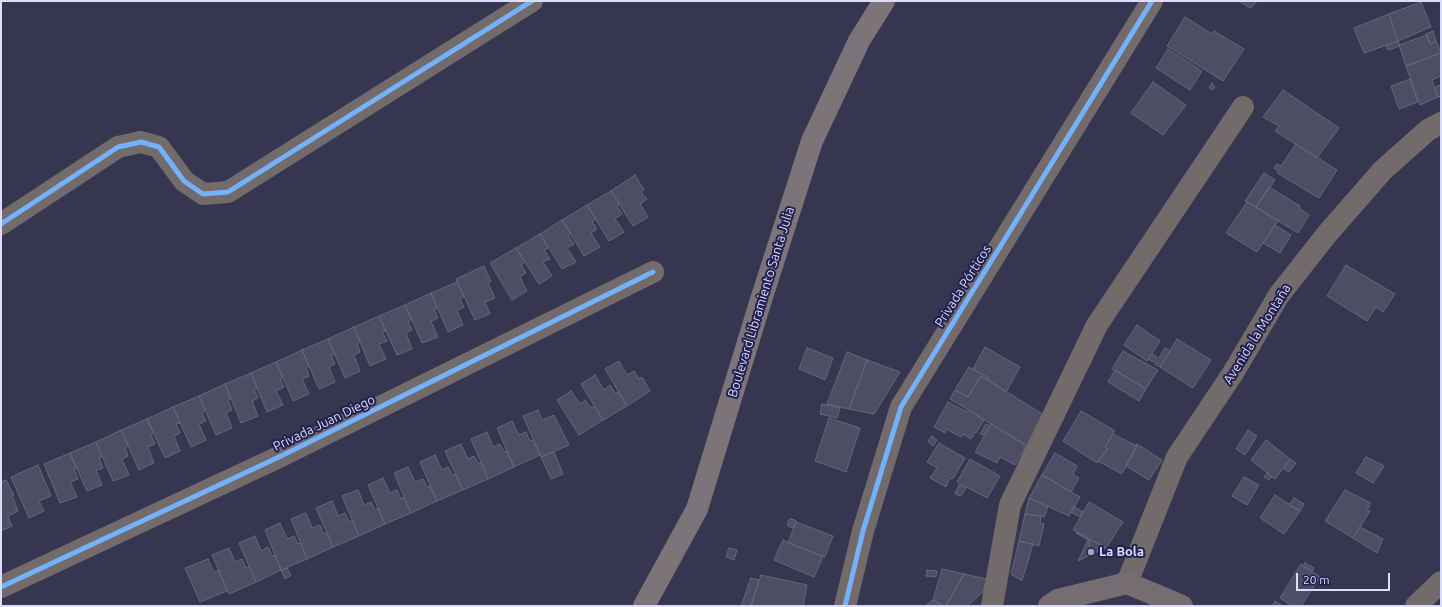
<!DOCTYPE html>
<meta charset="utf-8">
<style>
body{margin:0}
#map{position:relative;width:1442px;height:607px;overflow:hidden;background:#363650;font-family:Ubuntu,sans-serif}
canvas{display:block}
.frame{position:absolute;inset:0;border:2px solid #daddfb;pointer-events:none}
.scale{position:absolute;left:1296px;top:573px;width:94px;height:18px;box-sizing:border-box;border:2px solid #daddfb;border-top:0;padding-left:5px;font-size:12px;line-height:14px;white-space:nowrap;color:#daddfb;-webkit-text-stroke:3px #22214f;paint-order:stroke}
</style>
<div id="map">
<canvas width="1442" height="607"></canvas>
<div class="frame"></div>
<div class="scale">20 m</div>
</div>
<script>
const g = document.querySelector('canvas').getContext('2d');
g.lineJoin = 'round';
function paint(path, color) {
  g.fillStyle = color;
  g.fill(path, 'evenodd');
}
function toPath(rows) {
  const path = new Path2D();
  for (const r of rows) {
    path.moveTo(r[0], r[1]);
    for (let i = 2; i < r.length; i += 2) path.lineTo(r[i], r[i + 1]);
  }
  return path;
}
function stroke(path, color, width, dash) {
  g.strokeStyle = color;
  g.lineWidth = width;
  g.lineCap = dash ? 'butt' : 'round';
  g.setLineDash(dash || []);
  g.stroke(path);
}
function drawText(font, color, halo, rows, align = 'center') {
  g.font = font + ' Ubuntu,sans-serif';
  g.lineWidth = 4;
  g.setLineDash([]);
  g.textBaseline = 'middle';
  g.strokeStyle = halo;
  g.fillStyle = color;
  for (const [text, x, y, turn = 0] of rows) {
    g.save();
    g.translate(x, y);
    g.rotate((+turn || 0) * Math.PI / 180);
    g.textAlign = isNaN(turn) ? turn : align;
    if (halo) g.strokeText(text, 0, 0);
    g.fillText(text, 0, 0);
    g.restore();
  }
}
const building = toPath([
 [1239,1,1258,1,1250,8,1239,1],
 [1421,2,1431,27,1398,41,1389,14,1421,2],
 [1389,14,1398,41,1364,53,1354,28,1389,14],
 [1185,17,1212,34,1214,31,1244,49,1223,81,1167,46,1185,17],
 [1433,31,1436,41,1430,44,1426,34,1433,31],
 [1427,35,1430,44,1436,41,1441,53,1406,66,1399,45,1427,35],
 [1398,41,1400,46,1388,50,1386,45,1398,41],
 [1168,49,1202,71,1190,90,1156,68,1168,49],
 [1441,53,1441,76,1432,80,1438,97,1420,105,1406,66,1441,53],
 [1410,79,1418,102,1399,109,1391,86,1410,79],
 [1153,82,1186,105,1163,135,1131,113,1153,82],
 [1212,83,1215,87,1212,90,1209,87,1212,83],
 [1441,85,1441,96,1438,97,1435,87,1441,85],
 [1283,90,1339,128,1317,158,1275,131,1279,126,1263,117,1283,90],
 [1296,144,1337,170,1319,198,1277,173,1279,171,1274,168,1277,164,1281,166,1296,144],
 [1264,173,1275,180,1256,207,1245,201,1264,173],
 [635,175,644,190,641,192,647,199,640,204,648,217,633,226,611,191,635,175],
 [1269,187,1300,206,1299,208,1309,215,1298,233,1256,207,1269,187],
 [611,191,620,204,617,206,622,214,615,219,624,232,609,241,587,205,611,191],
 [1247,202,1278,221,1257,252,1226,233,1247,202],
 [587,205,596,219,592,221,597,229,591,233,600,247,584,256,562,220,587,205],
 [562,220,571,233,568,235,574,244,567,248,576,262,562,269,540,234,562,220],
 [1275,225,1291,235,1280,253,1263,243,1275,225],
 [540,234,548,248,544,250,550,259,543,262,552,276,539,284,516,248,540,234],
 [516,248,525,262,521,265,526,273,520,277,527,291,512,300,490,263,516,248],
 [1346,265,1395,294,1383,312,1376,307,1367,321,1327,296,1346,265],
 [484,266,491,282,488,283,495,298,485,302,490,314,475,320,456,279,484,266],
 [457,282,464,297,460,298,464,307,457,310,463,325,448,332,431,293,457,282],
 [431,293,437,308,434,309,438,318,431,321,438,337,422,343,405,305,431,293],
 [405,305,412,319,408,321,412,330,406,333,412,349,397,355,379,316,405,305],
 [379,316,386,331,382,332,387,341,379,344,386,359,370,366,354,327,379,316],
 [1137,325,1160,341,1147,361,1124,345,1137,325],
 [354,327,360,342,357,343,360,352,354,355,360,371,345,378,328,339,354,327],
 [328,339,335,354,331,355,335,364,329,367,335,382,319,389,302,350,328,339],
 [1177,339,1211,360,1193,388,1160,367,1177,339],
 [985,347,1020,367,1006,392,987,380,989,378,973,369,985,347],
 [807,348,833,358,825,380,799,369,807,348],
 [1165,348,1170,351,1160,367,1155,364,1165,348],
 [302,350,309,366,306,367,309,376,302,379,309,394,293,401,276,362,302,350],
 [1123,351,1158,370,1146,389,1112,369,1123,351],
 [847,352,867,360,849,409,827,404,847,352],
 [1152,354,1157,357,1154,362,1148,359,1152,354],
 [867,360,900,372,874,414,849,409,867,360],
 [619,361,627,375,634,371,639,379,642,377,650,391,627,406,605,369,619,361],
 [276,362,283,378,280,379,284,387,276,391,283,405,267,412,251,373,276,362],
 [969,367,989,378,987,380,981,376,968,397,955,390,969,367],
 [1115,370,1146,389,1139,401,1108,382,1115,370],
 [251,373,257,388,254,389,258,398,252,401,258,416,241,423,225,384,251,373],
 [595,375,604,390,610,385,615,393,618,392,627,406,603,420,581,384,595,375],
 [981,376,1049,418,1031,448,950,399,955,390,968,397,981,376],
 [225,384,231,399,228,400,232,410,226,413,232,428,216,435,199,396,225,384],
 [571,391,580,404,585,400,591,408,594,406,603,420,579,435,557,400,571,391],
 [199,396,205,411,202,413,206,421,199,424,206,440,191,447,173,407,199,396],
 [948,402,967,412,969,410,984,420,976,433,975,432,971,439,963,434,961,437,946,429,945,433,934,427,948,402],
 [822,404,840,408,837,418,820,414,822,404],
 [173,407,180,423,176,424,180,433,174,436,180,451,165,458,147,419,173,407],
 [538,410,542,420,554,415,569,445,541,457,523,416,538,410],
 [1081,411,1115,431,1105,447,1108,449,1097,463,1063,441,1081,411],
 [829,418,860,428,846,472,815,461,829,418],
 [147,419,154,433,151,435,155,444,148,447,154,463,139,470,121,430,147,419],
 [512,421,519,435,526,432,530,441,533,440,540,455,514,467,497,428,512,421],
 [986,424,990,426,984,435,980,434,986,424],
 [991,424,1026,446,1015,465,1000,457,997,463,975,452,991,424],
 [121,430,128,446,125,448,128,456,122,459,129,475,113,481,96,442,121,430],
 [1248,430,1257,436,1245,455,1236,449,1248,430],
 [487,432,493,447,500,444,504,452,507,451,514,467,488,479,471,439,487,432],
 [1113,434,1137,446,1122,474,1098,461,1108,449,1105,447,1113,434],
 [932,436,937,440,933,446,928,441,932,436],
 [1266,440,1290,459,1275,479,1251,460,1266,440],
 [96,442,102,457,99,458,103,468,96,470,102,485,87,491,70,453,96,442],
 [939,443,965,458,953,479,950,478,946,487,930,478,937,468,927,462,939,443],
 [461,444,468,459,474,456,479,464,482,463,488,479,463,490,445,451,461,444],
 [1137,444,1162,460,1149,480,1126,466,1137,444],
 [554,452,563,474,551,479,541,457,554,452],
 [70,453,76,468,74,469,78,479,70,482,77,497,60,503,44,464,70,453],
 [1055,453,1077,466,1073,474,1079,478,1071,492,1042,475,1055,453],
 [435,455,442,470,448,467,453,476,455,474,463,490,437,501,420,462,435,455],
 [1366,457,1384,466,1373,483,1356,473,1366,457],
 [970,459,1000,476,987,498,957,482,970,459],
 [1290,459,1296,463,1289,472,1284,469,1290,459],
 [38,465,51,496,39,501,44,511,29,518,11,477,38,465],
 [408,467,415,482,423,479,427,487,430,486,437,501,411,513,394,473,408,467],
 [1267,473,1272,477,1269,480,1264,477,1267,473],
 [1042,475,1080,497,1069,516,1029,498,1042,475],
 [1244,477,1259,485,1247,505,1232,496,1244,477],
 [383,478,390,493,397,490,401,499,404,497,411,513,385,524,368,485,383,478],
 [6,480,14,495,12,495,18,511,8,516,12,526,1,531,1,482,6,480],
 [959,485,966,488,961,496,955,494,959,485],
 [358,490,364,505,371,502,375,510,378,508,385,524,359,536,342,496,358,490],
 [1345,490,1371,503,1367,510,1370,511,1353,538,1325,521,1345,490],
 [1275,495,1300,511,1284,534,1260,518,1275,495],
 [1029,498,1048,507,1044,517,1025,514,1029,498],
 [1294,498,1304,504,1300,511,1289,505,1294,498],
 [332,501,338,516,345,513,349,522,352,520,359,536,333,547,316,508,332,501],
 [1089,502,1123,522,1106,548,1073,530,1089,502],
 [1074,507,1083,512,1080,517,1071,512,1074,507],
 [306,513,312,528,320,525,323,534,327,532,333,547,307,559,291,519,306,513],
 [1025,514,1041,516,1040,523,1044,524,1039,546,1019,541,1025,514],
 [790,519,795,520,796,522,793,528,788,526,788,521,790,519],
 [796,522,833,536,825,557,788,543,796,522],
 [280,523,287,539,294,536,298,544,301,543,307,559,281,570,265,530,280,523],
 [1360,527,1383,539,1377,553,1353,538,1360,527],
 [1077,532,1089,539,1090,555,1078,561,1088,540,1076,533,1077,532],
 [255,536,261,551,268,547,272,556,275,555,281,570,256,582,239,543,255,536],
 [1089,539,1106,548,1090,555,1089,539],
 [783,540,823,557,814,577,774,560,783,540],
 [1019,541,1033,544,1022,581,1011,574,1019,541],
 [229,548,235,562,242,559,246,568,249,566,256,582,229,594,212,555,229,548],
 [729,548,737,550,734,560,726,557,729,548],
 [208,559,214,572,219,570,227,591,200,602,185,568,208,559],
 [1305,563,1314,568,1312,571,1303,566,1305,563],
 [1301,564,1320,577,1301,606,1292,606,1280,598,1301,564],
 [287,568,291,575,285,579,281,570,287,568],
 [942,569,964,574,946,606,943,606,933,600,942,569],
 [927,570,937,571,936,577,926,576,927,570],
 [964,574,987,579,983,592,967,606,946,606,964,574],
 [761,575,807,585,803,606,751,606,761,575],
 [751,578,759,580,751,606,741,606,751,578],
 [933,600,943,606,925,606,933,600],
 [1275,601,1283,606,1272,606,1275,601]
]);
const minor = toPath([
 [1,224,118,147,141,142,159,147,184,181,203,194,228,192,532,1],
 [1127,583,1177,457,1233,373,1279,295,1327,234,1383,170,1428,130,1441,123],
 [1,587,279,457,653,272],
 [845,606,863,531,901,407,1152,1],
 [992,606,1010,505,1097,325,1243,107],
 [1416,606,1441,582]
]);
const secondary = toPath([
 [1049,606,1058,600,1127,583,1182,606]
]);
const primary = toPath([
 [644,606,697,509,760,303,812,141,859,41,884,1]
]);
const cycleway = toPath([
 [1,224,118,147,141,142,159,147,184,181,203,194,228,192,532,1],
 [1,587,279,457,653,272],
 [845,606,863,531,901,407,1152,1]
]);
const markers = [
 [1091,552,4,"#a1a3bf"]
];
const streetNames = [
 ["Privada Pórticos",963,286,-58],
 ["Boulevard Libramiento Santa Julia",761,302,-73],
 ["Avenida la Montaña",1257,334,-58],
 ["Privada Juan Diego",324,423,-26]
];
const poiNames = [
 ["La Bola",1099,552]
];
paint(building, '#4d4d63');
stroke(building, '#65667c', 1);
stroke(minor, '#726a6b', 22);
stroke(secondary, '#756d71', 22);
stroke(primary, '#7d7479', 22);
stroke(cycleway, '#73b2f8', 5);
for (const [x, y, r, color] of markers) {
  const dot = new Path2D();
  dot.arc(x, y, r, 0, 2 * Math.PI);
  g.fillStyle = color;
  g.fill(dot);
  stroke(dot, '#22214f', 1.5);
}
drawText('13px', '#daddfb', '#22214f', streetNames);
drawText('bold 13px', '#daddfb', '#22214f', poiNames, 'left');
</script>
